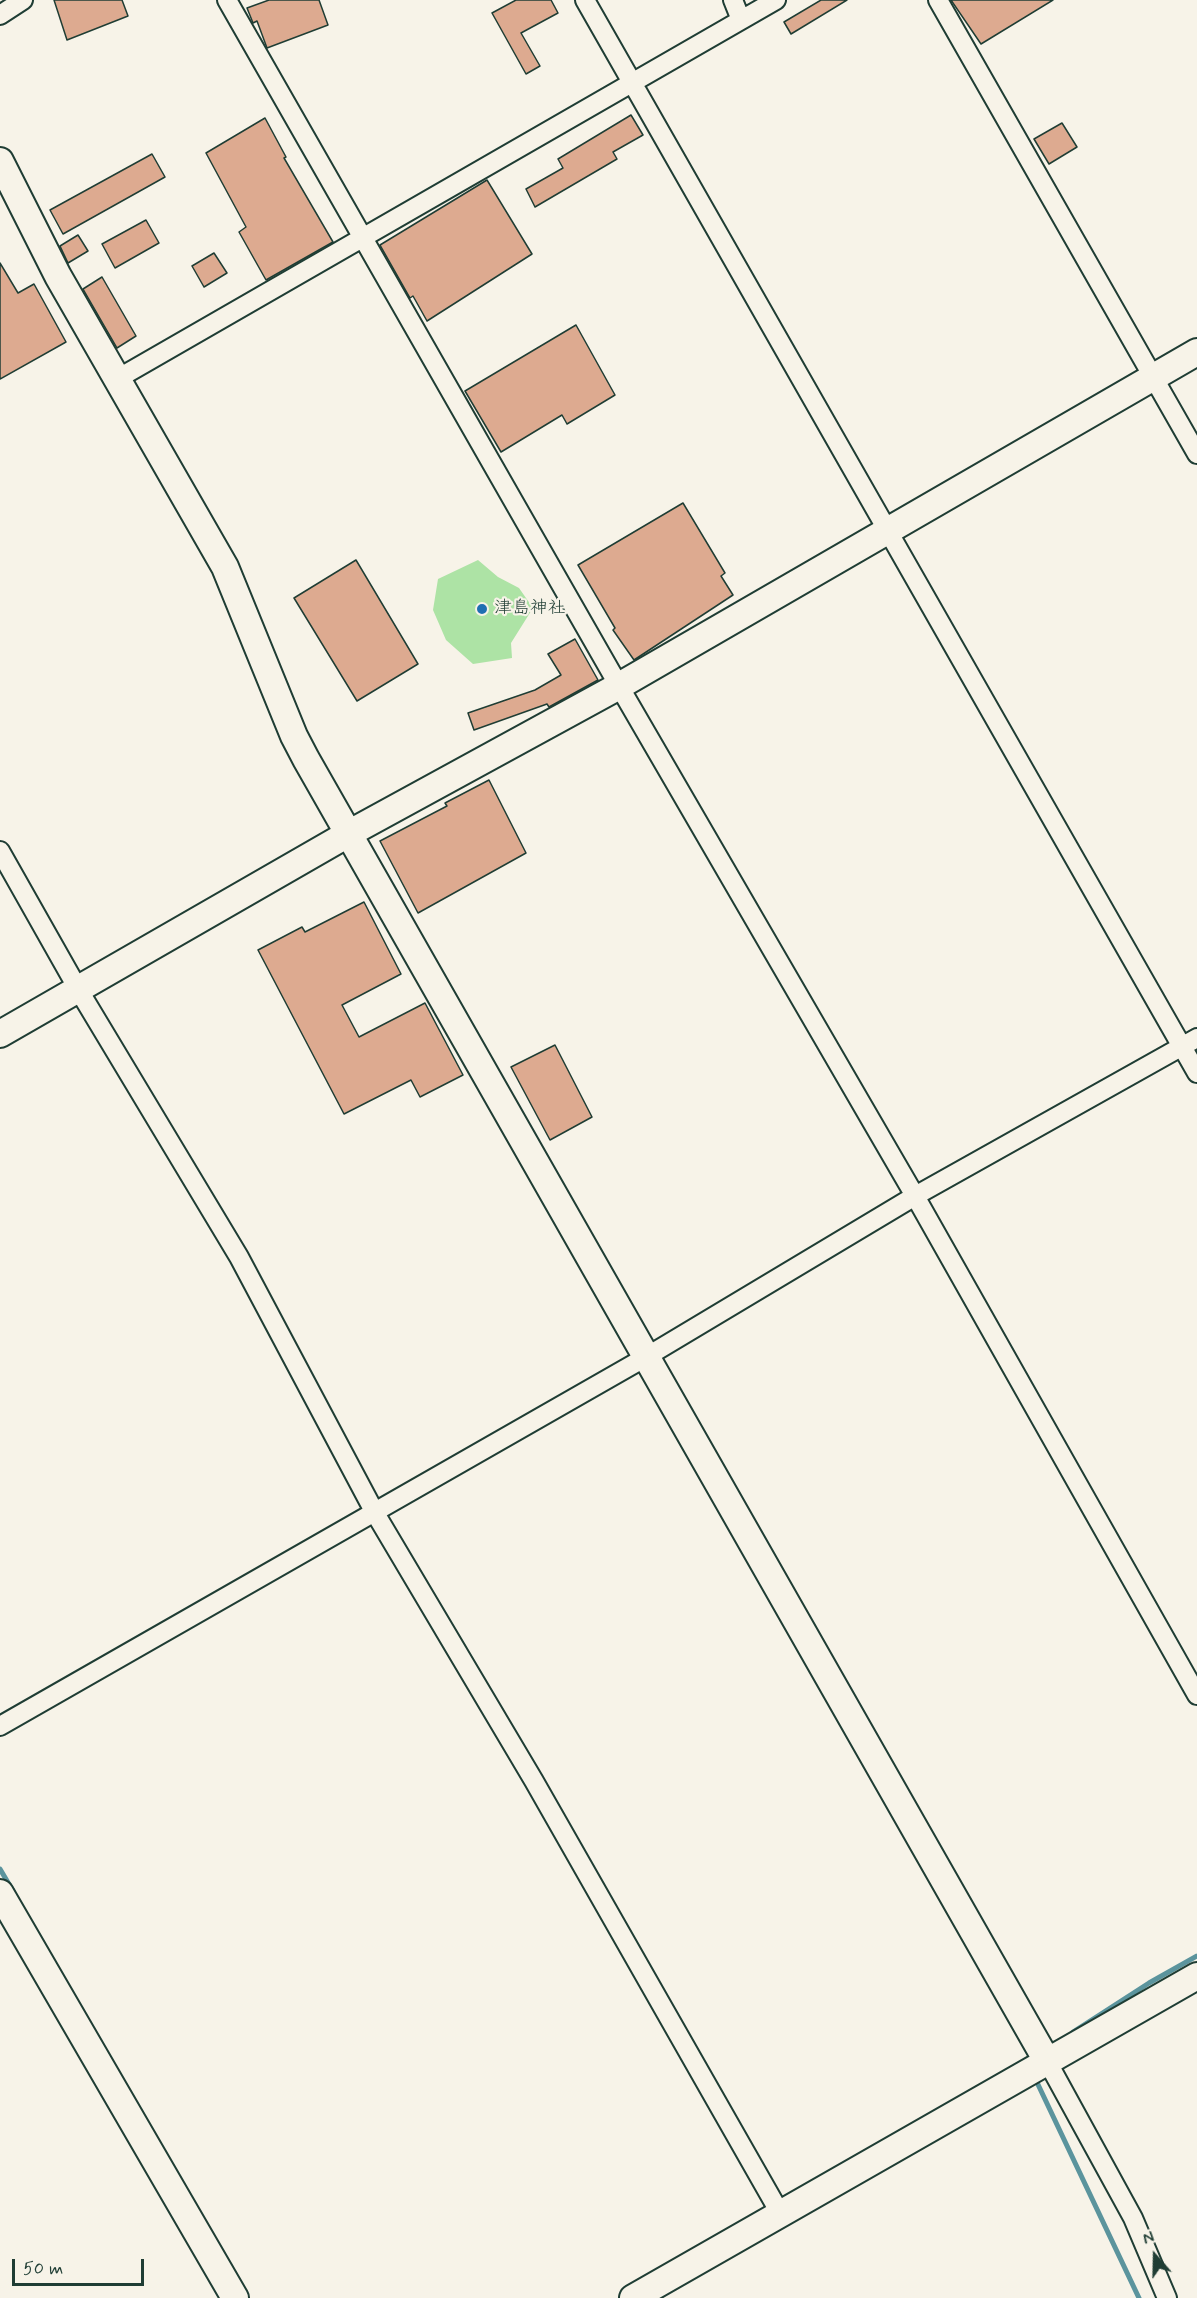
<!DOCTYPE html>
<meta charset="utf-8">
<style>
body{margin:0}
#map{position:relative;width:1197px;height:2298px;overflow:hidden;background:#f7f3e8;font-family:Mynerve,sans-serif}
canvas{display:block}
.north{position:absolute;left:1125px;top:2226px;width:60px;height:60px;-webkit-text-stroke:4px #f7f3e8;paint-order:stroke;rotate:340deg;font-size:16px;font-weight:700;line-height:24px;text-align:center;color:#1f3d34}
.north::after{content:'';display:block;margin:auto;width:21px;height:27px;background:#1f3d34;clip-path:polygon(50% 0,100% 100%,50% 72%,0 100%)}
.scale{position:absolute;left:12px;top:2259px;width:132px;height:27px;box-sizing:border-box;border:3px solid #1f3d34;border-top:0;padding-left:8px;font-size:18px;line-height:21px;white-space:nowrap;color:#1f3d34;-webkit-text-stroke:4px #f7f3e8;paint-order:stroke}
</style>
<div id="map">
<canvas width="1197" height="2298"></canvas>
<div class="north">N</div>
<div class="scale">50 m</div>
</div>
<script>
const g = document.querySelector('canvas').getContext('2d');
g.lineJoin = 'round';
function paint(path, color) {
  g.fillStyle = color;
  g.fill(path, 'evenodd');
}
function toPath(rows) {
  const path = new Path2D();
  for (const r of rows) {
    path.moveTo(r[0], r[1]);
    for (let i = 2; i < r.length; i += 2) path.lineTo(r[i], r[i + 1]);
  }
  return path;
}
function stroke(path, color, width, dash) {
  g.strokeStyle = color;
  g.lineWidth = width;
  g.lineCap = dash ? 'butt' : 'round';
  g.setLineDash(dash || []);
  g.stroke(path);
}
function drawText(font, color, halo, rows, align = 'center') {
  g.font = font + ' Mynerve,"Klee One",sans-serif';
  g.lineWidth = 4.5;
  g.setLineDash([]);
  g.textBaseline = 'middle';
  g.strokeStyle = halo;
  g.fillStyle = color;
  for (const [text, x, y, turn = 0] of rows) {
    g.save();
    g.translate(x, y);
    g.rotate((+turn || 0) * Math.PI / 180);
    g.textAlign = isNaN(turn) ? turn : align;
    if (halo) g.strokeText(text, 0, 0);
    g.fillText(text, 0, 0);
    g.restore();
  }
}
const green = toPath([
 [478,560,498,577,519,588,533,608,511,643,512,658,473,664,446,640,433,610,438,579]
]);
const stream = toPath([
 [0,1869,13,1891],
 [1073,2032,1149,1983,1197,1956],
 [1034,2076,1139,2298]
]);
const building = toPath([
 [54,0,122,0,128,16,67,40,54,0],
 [269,0,319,0,328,25,267,48,257,21,253,23,247,8,269,0],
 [516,0,551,0,558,13,521,33,540,66,526,74,492,13,516,0],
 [821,0,847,0,791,34,784,22,821,0],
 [951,0,1053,0,981,44,951,0],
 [631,115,643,135,613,152,617,159,535,207,526,189,563,168,558,159,631,115],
 [265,118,286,157,284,158,333,242,266,280,239,232,246,227,206,153,265,118],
 [1062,123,1077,147,1049,164,1034,139,1062,123],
 [152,154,165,177,63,234,50,210,152,154],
 [487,180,532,254,427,321,413,296,410,298,380,245,487,180],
 [146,220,159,243,115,268,102,244,146,220],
 [78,235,88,251,68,263,60,246,78,235],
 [214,253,227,273,204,287,192,266,214,253],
 [0,263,18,293,34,284,66,342,0,379,0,263],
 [102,277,136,336,117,348,83,289,102,277],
 [576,325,615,395,567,424,562,415,501,452,465,391,576,325],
 [683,503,725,573,721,576,733,595,634,660,613,630,615,628,578,565,683,503],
 [356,560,418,664,357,701,294,598,356,560],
 [575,639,598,680,549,707,547,704,474,730,468,713,535,690,561,675,548,654,575,639],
 [489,780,526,853,418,913,380,841,447,806,445,803,489,780],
 [364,902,401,974,342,1005,359,1037,425,1003,463,1075,420,1097,411,1080,344,1114,258,950,302,927,305,932,364,902],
 [555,1045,592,1117,550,1140,511,1067,555,1045]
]);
const street = toPath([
 [227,0,619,686,915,1196,1197,1695],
 [585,0,1197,1073],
 [733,0,741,20],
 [938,0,1197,454],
 [0,15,23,0],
 [117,379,776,0],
 [0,851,78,989,239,1257,375,1513,534,1781,780,2213],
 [0,1726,646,1357,915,1196,1197,1038],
 [1047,2061,1133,2218,1167,2298]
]);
const secondary = toPath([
 [0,161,58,276,225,567,294,736,306,759,1047,2061],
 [0,1034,348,834,619,686,1197,352],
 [0,1893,235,2298],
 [633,2298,1197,1976]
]);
const markers = [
 [482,609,6,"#1f6fb2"]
];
const poiNames = [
 ["津島神社",494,609]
];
paint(green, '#ade3a5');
stroke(stream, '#5b949d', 5);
paint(building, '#ddaa90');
stroke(building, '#1f3d34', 1.5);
stroke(street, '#1f3d34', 22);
stroke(secondary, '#1f3d34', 30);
stroke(street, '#f7f3e8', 18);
stroke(secondary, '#f7f3e8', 26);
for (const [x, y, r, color] of markers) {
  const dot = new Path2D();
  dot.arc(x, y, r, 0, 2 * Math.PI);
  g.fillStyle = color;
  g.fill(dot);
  stroke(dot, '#f7f3e8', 2);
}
drawText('18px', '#1f3d34', '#f7f3e8', poiNames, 'left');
</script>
